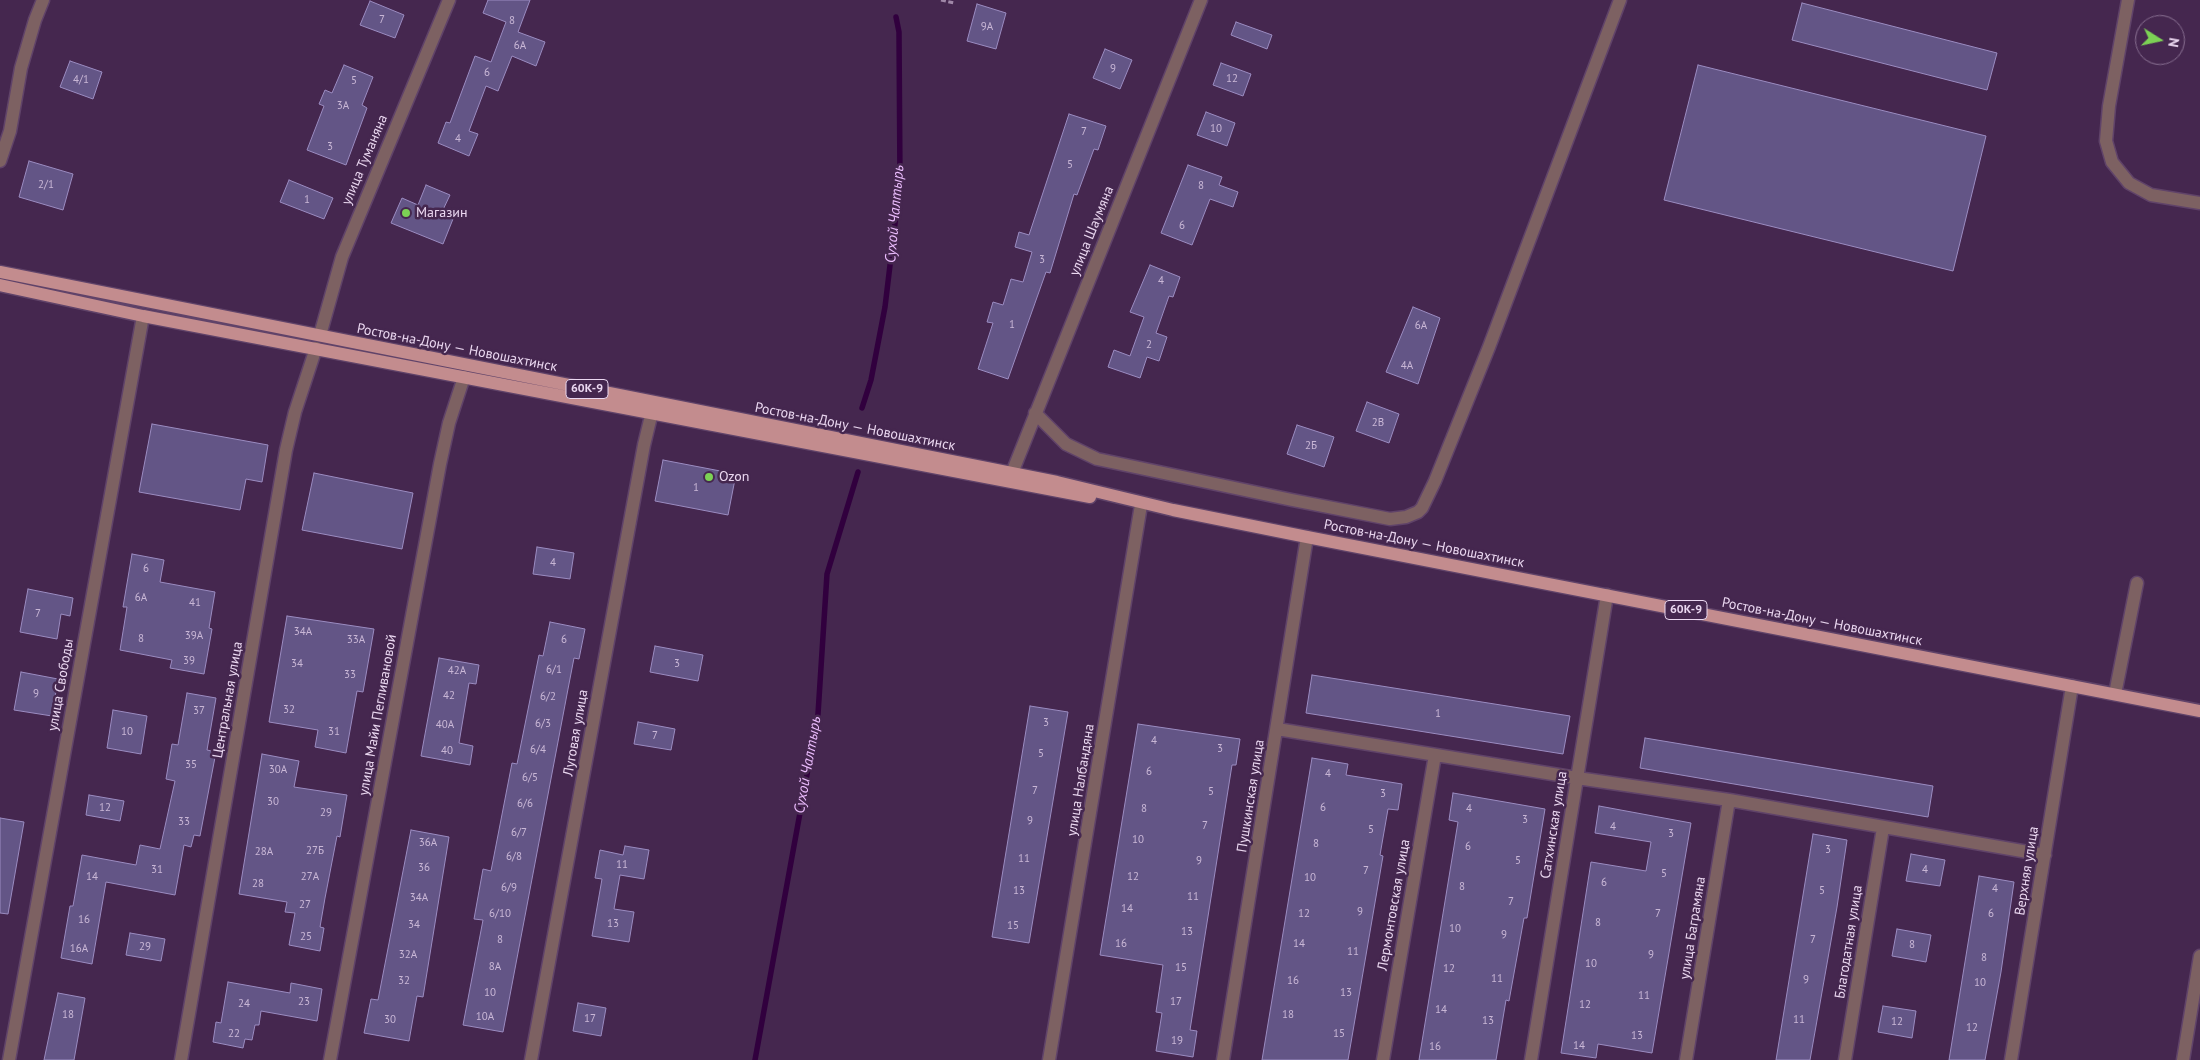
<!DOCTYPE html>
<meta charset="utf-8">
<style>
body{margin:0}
#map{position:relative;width:2200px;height:1060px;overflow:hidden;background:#45274f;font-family:"PT Sans",sans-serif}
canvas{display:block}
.north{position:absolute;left:2135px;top:15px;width:50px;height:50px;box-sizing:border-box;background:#45274f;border:1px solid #876e90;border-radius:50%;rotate:100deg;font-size:14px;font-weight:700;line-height:20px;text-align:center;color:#ebd8f1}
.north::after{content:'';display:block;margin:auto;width:18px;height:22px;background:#7cd155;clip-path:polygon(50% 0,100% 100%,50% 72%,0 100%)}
</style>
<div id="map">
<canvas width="2200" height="1060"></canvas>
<div class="north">N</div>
</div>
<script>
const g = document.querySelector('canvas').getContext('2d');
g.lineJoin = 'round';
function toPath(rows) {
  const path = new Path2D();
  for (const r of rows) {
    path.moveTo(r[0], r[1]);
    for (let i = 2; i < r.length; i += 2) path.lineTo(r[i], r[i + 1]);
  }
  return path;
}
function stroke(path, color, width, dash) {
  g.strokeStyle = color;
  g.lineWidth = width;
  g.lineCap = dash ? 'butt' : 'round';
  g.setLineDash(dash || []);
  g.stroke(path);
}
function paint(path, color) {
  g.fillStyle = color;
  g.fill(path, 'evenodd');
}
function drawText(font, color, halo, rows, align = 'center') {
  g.font = font + ' "PT Sans",sans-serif';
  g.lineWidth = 5;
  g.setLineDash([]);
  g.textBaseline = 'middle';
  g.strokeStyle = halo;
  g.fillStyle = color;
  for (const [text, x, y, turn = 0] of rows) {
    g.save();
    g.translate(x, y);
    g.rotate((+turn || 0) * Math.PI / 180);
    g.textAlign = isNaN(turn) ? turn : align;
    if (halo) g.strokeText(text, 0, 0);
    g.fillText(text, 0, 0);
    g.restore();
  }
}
const stream = toPath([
 [862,408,871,380,885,307,900,182,899,32,896,17],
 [755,1060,818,714,827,574,858,472]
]);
const building = toPath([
 [488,0,530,0,518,32,545,42,536,66,512,56,498,91,486,86,469,131,478,134,469,156,438,143,446,122,450,123,475,56,491,62,506,22,483,13,488,0],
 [370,1,404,15,395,38,360,25,370,1],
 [1802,3,1997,53,1987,90,1792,40,1802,3],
 [977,4,1006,13,996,49,967,41,977,4],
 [1236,22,1272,35,1267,49,1231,35,1236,22],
 [1105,49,1132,60,1120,89,1093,78,1105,49],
 [70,61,102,72,93,99,60,87,70,61],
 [1221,63,1251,74,1243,96,1213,85,1221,63],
 [344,65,373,77,362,105,367,108,346,165,307,150,324,106,319,104,325,90,332,93,344,65],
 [1698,65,1986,136,1953,271,1664,200,1698,65],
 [1206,112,1235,123,1227,146,1197,135,1206,112],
 [1069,114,1106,126,1098,150,1094,149,1077,195,1074,194,1050,273,1046,272,1008,379,978,369,993,323,987,322,993,302,1003,305,1011,279,1023,282,1032,252,1015,247,1019,232,1029,235,1069,114],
 [29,161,73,174,63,210,19,197,29,161],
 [1188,165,1222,177,1219,185,1238,192,1233,207,1210,199,1192,245,1161,233,1188,165],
 [289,180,333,198,324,219,280,202,289,180],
 [426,185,450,195,441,214,453,219,443,244,391,223,402,198,418,205,426,185],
 [1150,265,1180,277,1173,297,1169,296,1156,333,1167,337,1159,361,1147,357,1140,378,1108,367,1114,350,1130,356,1144,317,1130,312,1150,265],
 [1413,307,1440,318,1418,384,1386,372,1413,307],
 [1367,402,1399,414,1389,443,1356,431,1367,402],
 [152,424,268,445,262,482,246,479,240,510,139,492,152,424],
 [1297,425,1334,437,1324,467,1287,454,1297,425],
 [663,460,736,474,728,515,655,501,663,460],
 [314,473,413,493,402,549,302,530,314,473],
 [537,547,574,553,570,579,533,574,537,547],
 [132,554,164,560,160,582,215,592,209,628,212,629,204,674,170,668,172,660,120,650,127,607,123,607,132,554],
 [28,589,73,598,70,616,61,614,57,639,20,632,28,589],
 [287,616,374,629,363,692,357,691,346,753,315,747,318,730,269,722,287,616],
 [550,622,585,629,579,659,574,658,568,689,503,1032,463,1025,483,920,474,919,483,869,491,871,512,763,517,764,539,655,543,656,550,622],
 [655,646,703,655,698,681,650,672,655,646],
 [439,658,479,665,476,684,469,683,459,743,473,746,470,765,421,756,439,658],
 [21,672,58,679,52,716,14,710,21,672],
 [1312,675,1570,716,1563,754,1306,713,1312,675],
 [187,693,216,698,207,750,216,752,200,836,194,835,191,847,184,845,175,895,106,882,92,964,61,958,70,906,73,906,82,855,136,865,140,845,160,849,175,781,166,779,172,744,178,745,187,693],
 [1030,706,1068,712,1029,943,992,937,1030,706],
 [113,710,147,716,141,754,107,748,113,710],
 [638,722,675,729,671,750,634,744,638,722],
 [1138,724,1240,739,1236,765,1232,765,1190,1030,1197,1031,1193,1057,1156,1051,1162,1013,1156,1012,1163,965,1100,955,1138,724],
 [1645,738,1933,786,1928,817,1640,768,1645,738],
 [262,754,299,761,294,787,347,795,340,837,337,836,325,898,320,927,324,928,320,951,289,945,295,913,285,912,287,902,239,894,262,754],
 [1312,758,1348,764,1346,775,1402,784,1398,810,1388,809,1380,855,1383,856,1348,1060,1262,1060,1312,758],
 [1453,793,1545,809,1527,918,1524,918,1509,1001,1506,1000,1496,1060,1419,1060,1458,822,1449,820,1453,793],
 [89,795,124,801,120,821,86,815,89,795],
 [1599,806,1691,823,1652,1053,1598,1044,1596,1058,1561,1053,1591,862,1646,871,1651,842,1595,833,1599,806],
 [0,818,24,822,8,914,0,913,0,818],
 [411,830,449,837,423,997,417,996,409,1041,364,1033,371,999,378,1000,411,830],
 [1813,834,1847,840,1837,907,1810,1060,1776,1060,1813,834],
 [625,846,649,850,644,879,620,875,614,909,634,912,629,942,592,936,602,879,595,878,600,850,623,855,625,846],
 [1911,854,1945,860,1940,886,1906,881,1911,854],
 [1979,876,2014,882,2001,972,1985,1060,1949,1060,1979,876],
 [1897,929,1931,935,1926,962,1892,956,1897,929],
 [130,933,165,939,161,961,126,955,130,933],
 [228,982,290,993,291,983,322,989,317,1021,261,1011,259,1025,255,1025,252,1040,245,1039,243,1048,213,1042,216,1022,221,1023,228,982],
 [58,993,85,998,74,1060,44,1060,58,993],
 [578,1003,606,1008,601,1036,573,1031,578,1003],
 [1883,1006,1916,1011,1912,1038,1878,1032,1883,1006]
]);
const path = toPath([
 [941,0,954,3]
]);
const minor = toPath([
 [2128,0,2109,106,2106,141,2112,162,2129,183,2151,195,2200,203],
 [0,161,10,131,21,68,35,20,43,0],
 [320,335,342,257,449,0],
 [1035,413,1066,444,1097,459,1292,500,1390,519,1406,517,1418,512,1422,508,1435,481,1489,347,1620,0],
 [1012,473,1201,0],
 [2115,694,2137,583],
 [1277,729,1577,778,1729,800,2045,855],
 [9,1060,143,316],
 [181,1060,286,450,295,412,316,348],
 [330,1060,440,464,449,423,464,377],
 [531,1060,644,445,652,412],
 [1049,1060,1141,505],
 [1223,1060,1307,537],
 [1383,1060,1435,755],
 [1531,1060,1607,595],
 [1686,1060,1729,800],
 [1845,1060,1883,828],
 [2011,1060,2072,686],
 [2183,1060,2200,956]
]);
const major = toPath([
 [0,272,1057,482,1173,510,1307,537,2200,711],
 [0,285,143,316,1090,497]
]);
const markers = [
 [406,213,5,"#7cd155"],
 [709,477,5,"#7cd155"]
];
const numberNames = [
 ["7",382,20],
 ["8",512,21],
 ["9А",987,27],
 ["6А",520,46],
 ["9",1113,69],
 ["6",487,73],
 ["12",1232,79],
 ["4/1",81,80],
 ["5",354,81],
 ["3А",343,106],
 ["10",1216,129],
 ["7",1084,132],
 ["4",458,139],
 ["3",330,147],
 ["5",1070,165],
 ["2/1",46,185],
 ["8",1201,186],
 ["1",307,200],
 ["6",1182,226],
 ["3",1042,260],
 ["4",1161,281],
 ["1",1012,325],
 ["6А",1421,326],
 ["2",1149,345],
 ["4А",1407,366],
 ["2В",1378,423],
 ["2Б",1311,446],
 ["1",696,488],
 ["4",553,563],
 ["6",146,569],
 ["6А",141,598],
 ["41",195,603],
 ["7",38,614],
 ["34А",303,632],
 ["39А",194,636],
 ["8",141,639],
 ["33А",356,640],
 ["6",564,640],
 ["39",189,661],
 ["34",297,664],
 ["3",677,664],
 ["6/1",554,670],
 ["42А",457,671],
 ["33",350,675],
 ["9",36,694],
 ["42",449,696],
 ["6/2",548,697],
 ["32",289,710],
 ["37",199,711],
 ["1",1438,714],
 ["3",1046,723],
 ["6/3",543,724],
 ["40А",445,725],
 ["10",127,732],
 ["31",334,732],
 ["7",655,736],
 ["4",1154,741],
 ["3",1220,749],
 ["6/4",538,750],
 ["40",447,751],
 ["5",1041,754],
 ["35",191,765],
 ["30А",278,770],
 ["6",1149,772],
 ["4",1328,774],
 ["6/5",530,778],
 ["7",1035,791],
 ["5",1211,792],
 ["3",1383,794],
 ["30",273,802],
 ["6/6",525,804],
 ["12",105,808],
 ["6",1323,808],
 ["8",1144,809],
 ["4",1469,809],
 ["29",326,813],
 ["3",1525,820],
 ["9",1030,821],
 ["33",184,822],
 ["7",1205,826],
 ["4",1613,827],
 ["5",1371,830],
 ["6/7",519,833],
 ["3",1671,834],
 ["10",1138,840],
 ["36А",428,843],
 ["8",1316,844],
 ["6",1468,847],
 ["3",1828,850],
 ["27Б",315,851],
 ["28А",264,852],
 ["6/8",514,857],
 ["11",1024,859],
 ["9",1199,861],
 ["5",1518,861],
 ["11",622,865],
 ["36",424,868],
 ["31",157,870],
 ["4",1925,870],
 ["7",1366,871],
 ["5",1664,874],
 ["14",92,877],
 ["27А",310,877],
 ["12",1133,877],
 ["10",1310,878],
 ["6",1604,883],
 ["28",258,884],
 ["8",1462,887],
 ["6/9",509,888],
 ["4",1995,889],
 ["13",1019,891],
 ["5",1822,891],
 ["11",1193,897],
 ["34А",419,898],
 ["7",1511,902],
 ["27",305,905],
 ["14",1127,909],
 ["9",1360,912],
 ["6/10",500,914],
 ["12",1304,914],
 ["7",1658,914],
 ["6",1991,914],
 ["16",84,920],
 ["8",1598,923],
 ["13",613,924],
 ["34",414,925],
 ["15",1013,926],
 ["10",1455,929],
 ["13",1187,932],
 ["9",1504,935],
 ["25",306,937],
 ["8",500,940],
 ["7",1813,940],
 ["16",1121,944],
 ["14",1299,944],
 ["8",1912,945],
 ["29",145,947],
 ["16А",79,949],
 ["11",1353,952],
 ["32А",408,955],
 ["9",1651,955],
 ["8",1984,958],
 ["10",1591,964],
 ["8А",495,967],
 ["15",1181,968],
 ["12",1449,969],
 ["11",1497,979],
 ["9",1806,980],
 ["32",404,981],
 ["16",1293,981],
 ["10",1980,983],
 ["10",490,993],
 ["13",1346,993],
 ["11",1644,996],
 ["23",304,1002],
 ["17",1176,1002],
 ["24",244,1004],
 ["12",1585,1005],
 ["14",1441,1010],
 ["18",68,1015],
 ["18",1288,1015],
 ["10А",485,1017],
 ["17",590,1019],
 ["30",390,1020],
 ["11",1799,1020],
 ["13",1488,1021],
 ["12",1897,1022],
 ["12",1972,1028],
 ["22",234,1034],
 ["15",1339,1034],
 ["13",1637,1036],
 ["19",1177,1041],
 ["14",1579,1046],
 ["16",1435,1047]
];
const shields = [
 [587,389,42],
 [1686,610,42]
];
const shieldNames = [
 ["60К-9",587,389],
 ["60К-9",1686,610]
];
const streetNames = [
 ["улица Туманяна",365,160,-67],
 ["улица Шаумяна",1092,231,-68],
 ["Ростов-на-Дону — Новошахтинск",457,348,11],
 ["Ростов-на-Дону — Новошахтинск",855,427,11],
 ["Ростов-на-Дону — Новошахтинск",1424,544,11],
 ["Ростов-на-Дону — Новошахтинск",1822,622,11],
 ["улица Свободы",61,685,-80],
 ["Центральная улица",228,700,-80],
 ["улица Майи Пегливановой",378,715,-80],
 ["Луговая улица",576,733,-80],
 ["улица Налбандяна",1081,780,-81],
 ["Пушкинская улица",1251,796,-81],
 ["Сатхинская улица",1554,825,-81],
 ["Верхняя улица",2027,871,-81],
 ["Лермонтовская улица",1394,905,-80],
 ["улица Баграмяна",1693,928,-81],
 ["Благодатная улица",1849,942,-81]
];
const poiNames = [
 ["Магазин",416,213],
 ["Ozon",719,477]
];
const waterNames = [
 ["Сухой Чалтырь",895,214,-85],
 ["Сухой Чалтырь",808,765,-80]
];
stroke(stream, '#31003e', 5.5);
paint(building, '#635586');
stroke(building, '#9b8cc1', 1);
stroke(minor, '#604369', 15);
stroke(major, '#604369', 15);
stroke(path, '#a088a8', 3, [5, 2.5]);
stroke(minor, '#7d6162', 12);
stroke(major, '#c38c8e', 12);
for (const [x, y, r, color] of markers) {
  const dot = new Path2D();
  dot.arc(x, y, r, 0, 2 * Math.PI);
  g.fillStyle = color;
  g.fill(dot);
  stroke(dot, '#45274f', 2);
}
drawText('11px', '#c9b7d6', null, numberNames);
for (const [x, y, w] of shields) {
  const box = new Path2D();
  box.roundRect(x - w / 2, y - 9.5, w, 19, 4);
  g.fillStyle = '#45274f';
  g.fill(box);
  stroke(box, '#ebd8f1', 1);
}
drawText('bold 12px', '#ebd8f1', null, shieldNames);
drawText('14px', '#ebd8f1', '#45274f', streetNames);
drawText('14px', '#ebd8f1', '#45274f', poiNames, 'left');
drawText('italic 15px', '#ebbcfd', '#45274f', waterNames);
</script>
